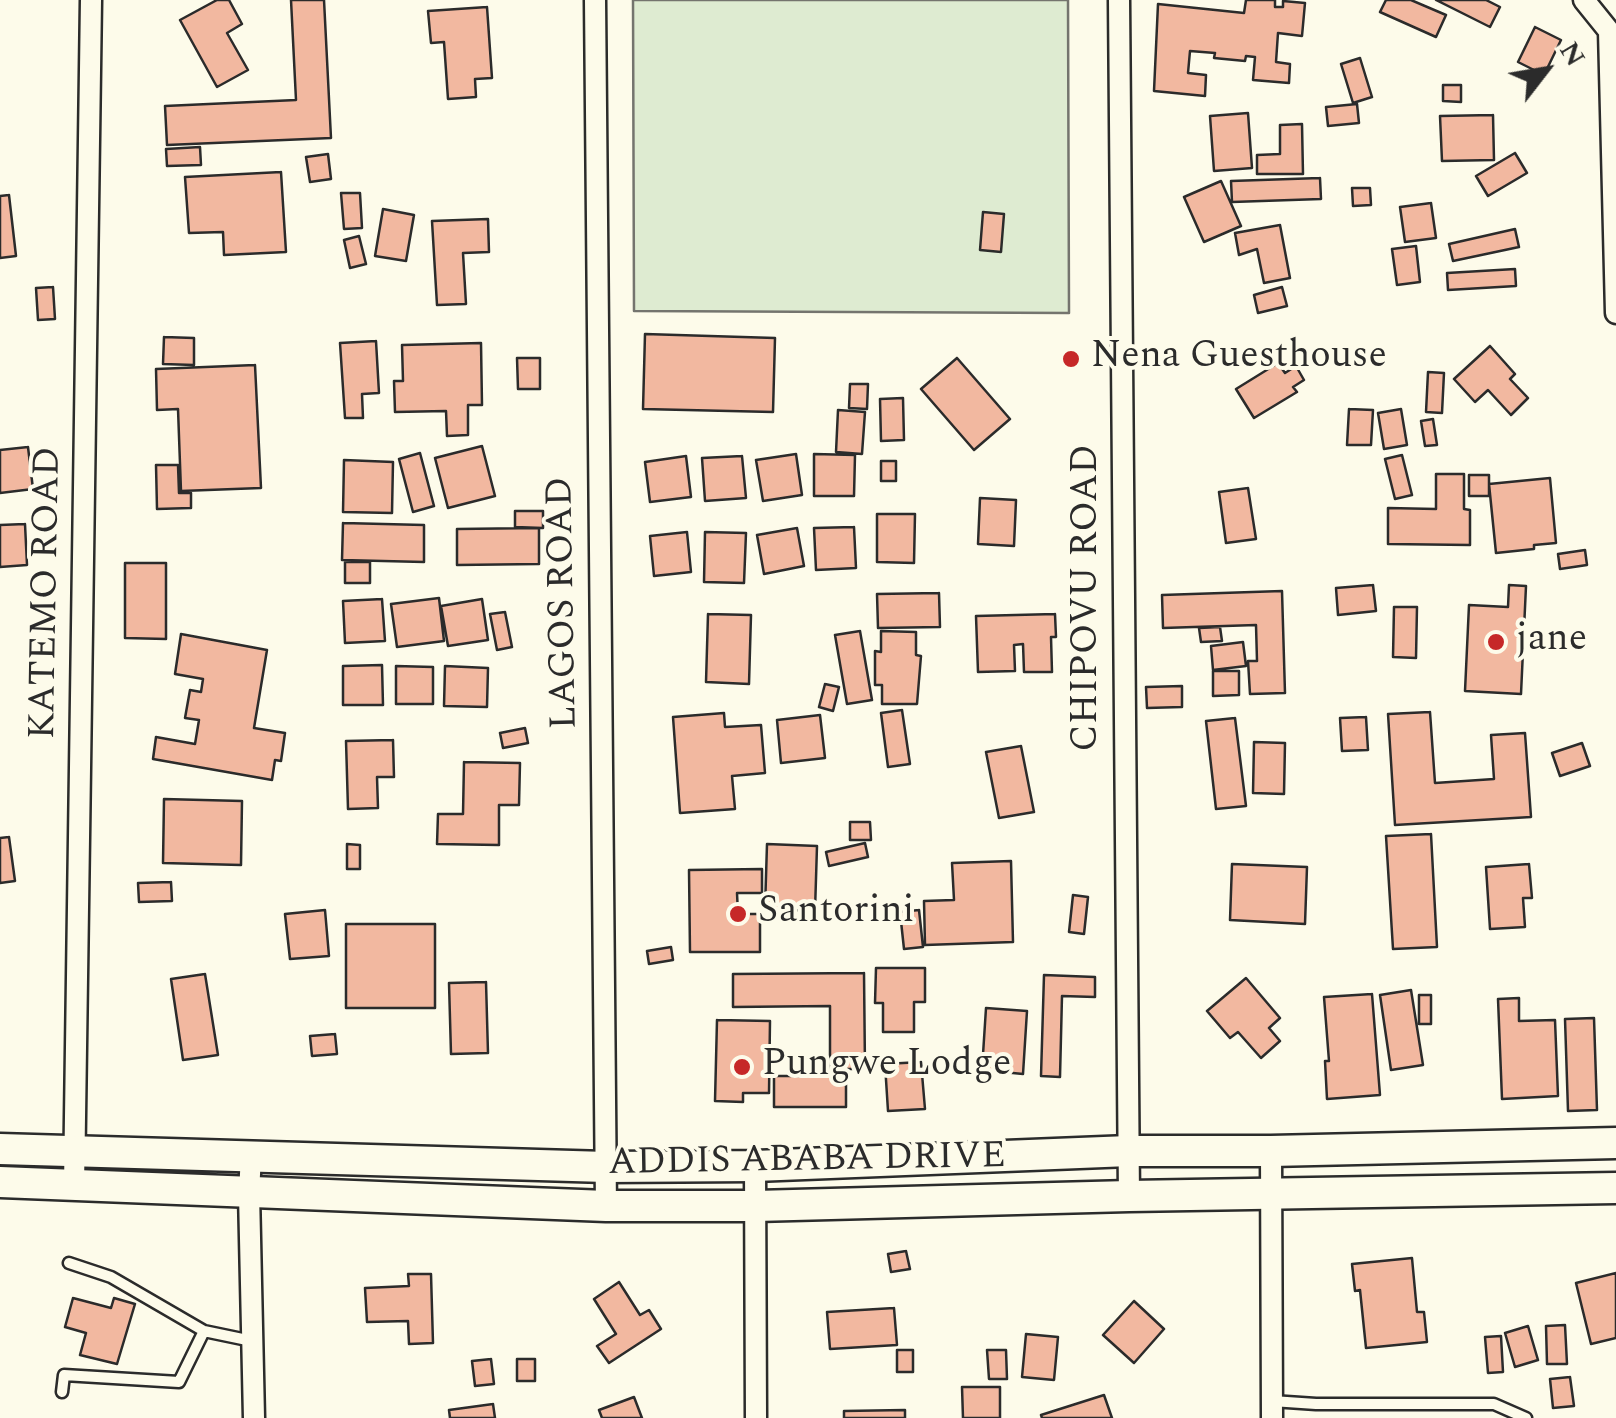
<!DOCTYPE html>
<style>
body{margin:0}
#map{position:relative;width:1616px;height:1418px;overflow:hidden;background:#fdfbea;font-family:Spectral,serif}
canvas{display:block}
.north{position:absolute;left:1496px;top:20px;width:100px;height:100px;-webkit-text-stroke:8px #fdfbea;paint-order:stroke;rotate:59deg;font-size:28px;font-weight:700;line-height:40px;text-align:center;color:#2b2b2b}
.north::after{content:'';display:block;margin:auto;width:35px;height:45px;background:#2b2b2b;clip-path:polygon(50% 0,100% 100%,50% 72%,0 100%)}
</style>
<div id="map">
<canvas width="1616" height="1418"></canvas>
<div class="north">N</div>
</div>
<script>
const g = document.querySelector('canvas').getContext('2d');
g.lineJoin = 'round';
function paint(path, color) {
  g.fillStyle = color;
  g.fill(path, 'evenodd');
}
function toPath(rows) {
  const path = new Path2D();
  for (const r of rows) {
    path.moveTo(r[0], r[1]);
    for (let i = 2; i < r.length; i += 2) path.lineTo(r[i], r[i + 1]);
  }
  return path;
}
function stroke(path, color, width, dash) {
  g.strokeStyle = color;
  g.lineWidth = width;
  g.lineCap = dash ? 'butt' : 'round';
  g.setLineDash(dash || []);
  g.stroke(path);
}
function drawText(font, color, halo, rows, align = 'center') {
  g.font = font + ' Spectral,serif';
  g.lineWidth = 8;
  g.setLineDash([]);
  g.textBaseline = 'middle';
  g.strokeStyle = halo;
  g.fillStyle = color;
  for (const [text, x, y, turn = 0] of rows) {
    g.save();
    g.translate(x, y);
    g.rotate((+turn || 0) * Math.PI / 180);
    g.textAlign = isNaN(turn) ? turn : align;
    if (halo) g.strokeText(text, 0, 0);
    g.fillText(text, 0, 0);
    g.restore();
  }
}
const green = toPath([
 [633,0,1068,0,1069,313,634,311,633,0]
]);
const building = toPath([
 [217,0,229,0,242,24,227,33,248,70,217,87,180,20,217,0],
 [291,0,324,0,331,138,167,145,165,106,296,100,291,0],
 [1246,0,1275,0,1275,7,1283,7,1283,1,1305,3,1302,36,1278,33,1276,62,1290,64,1289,83,1253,80,1255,57,1246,56,1245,61,1214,58,1215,53,1190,51,1188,73,1206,75,1205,96,1154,91,1158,4,1244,13,1246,0],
 [1386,0,1411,0,1446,15,1436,37,1380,12,1386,0],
 [1436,0,1486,0,1500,7,1490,27,1436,0],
 [487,7,492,78,475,79,476,97,448,99,444,42,431,43,428,11,487,7],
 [1535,27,1561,40,1544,75,1518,62,1535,27],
 [1360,58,1372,97,1353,103,1341,64,1360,58],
 [1443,85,1461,85,1461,102,1443,101,1443,85],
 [1357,104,1359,123,1328,126,1326,107,1357,104],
 [1248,113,1252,168,1214,171,1210,116,1248,113],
 [1493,115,1494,160,1442,161,1440,116,1493,115],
 [1302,124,1303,174,1257,174,1257,155,1280,154,1280,125,1302,124],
 [200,147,201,165,167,166,166,149,200,147],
 [1515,153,1527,173,1488,196,1476,176,1515,153],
 [328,154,331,179,310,182,306,157,328,154],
 [281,172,286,252,224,255,223,232,189,233,185,177,281,172],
 [1320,178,1321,199,1232,202,1231,181,1320,178],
 [1221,181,1241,226,1204,242,1184,197,1221,181],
 [1352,188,1370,188,1371,205,1353,206,1352,188],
 [341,193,360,193,362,228,344,229,341,193],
 [9,195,16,256,0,258,0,196,9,195],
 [1431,203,1436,238,1405,242,1400,207,1431,203],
 [383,209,414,215,406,261,375,256,383,209],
 [983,212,1004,214,1001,252,980,250,983,212],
 [488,219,489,252,463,253,466,304,437,305,432,221,488,219],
 [1280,225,1290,278,1264,283,1257,249,1239,255,1235,233,1280,225],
 [1515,229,1519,247,1453,261,1449,244,1515,229],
 [359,236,366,264,350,268,344,240,359,236],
 [1416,246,1420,282,1397,285,1392,249,1416,246],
 [1515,269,1516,286,1448,290,1447,273,1515,269],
 [53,287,55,319,38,320,36,288,53,287],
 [1282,287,1287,306,1258,313,1254,295,1282,287],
 [645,334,775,338,773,412,643,409,645,334],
 [164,337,194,338,194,365,163,364,164,337],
 [376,341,379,393,362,394,363,418,345,418,340,343,376,341],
 [481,343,482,405,468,405,468,435,447,436,446,411,395,412,394,381,403,381,402,345,481,343],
 [1490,346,1515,374,1510,379,1528,398,1511,415,1488,390,1475,402,1454,379,1490,346],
 [517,358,540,358,540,389,518,389,517,358],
 [957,358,1010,419,974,450,921,389,957,358],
 [1278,363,1285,373,1296,366,1304,380,1293,387,1297,392,1254,418,1236,389,1278,363],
 [255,365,261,488,181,491,178,409,157,410,156,369,255,365],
 [1428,372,1444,373,1442,413,1426,412,1428,372],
 [850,384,868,384,867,409,849,408,850,384],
 [903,398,904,440,881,441,880,399,903,398],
 [1349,409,1373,410,1371,445,1347,445,1349,409],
 [1401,409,1407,445,1384,449,1378,413,1401,409],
 [838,410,865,412,862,454,836,452,838,410],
 [1433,419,1437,445,1425,446,1421,421,1433,419],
 [482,446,495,496,448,508,435,458,482,446],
 [28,447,33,489,0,493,0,450,28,447],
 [420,453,434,506,413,512,399,459,420,453],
 [796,454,802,495,763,501,756,460,796,454],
 [814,454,855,455,854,496,814,496,814,454],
 [1402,455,1412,495,1395,499,1385,459,1402,455],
 [686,456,691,497,650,502,645,462,686,456],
 [742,456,746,498,705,501,702,458,742,456],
 [344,460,393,462,392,513,343,512,344,460],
 [881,461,896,461,896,481,881,481,881,461],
 [156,465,178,465,179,493,191,493,191,508,157,509,156,465],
 [1436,474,1464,474,1464,509,1470,510,1470,545,1388,544,1388,508,1436,509,1436,474],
 [1469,475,1489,475,1489,496,1469,496,1469,475],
 [1550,478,1556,543,1534,545,1534,549,1496,553,1489,484,1550,478],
 [1248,488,1256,539,1226,543,1219,492,1248,488],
 [980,498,1016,500,1014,546,978,544,980,498],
 [515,511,543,511,543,528,515,527,515,511],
 [877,514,915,514,914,563,877,562,877,514],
 [343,523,424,525,424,562,342,560,343,523],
 [25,524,27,565,0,567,0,525,25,524],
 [854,527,856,568,816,570,814,528,854,527],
 [539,528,539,564,457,565,457,529,539,528],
 [797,528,804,566,764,574,757,535,797,528],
 [687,532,691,572,654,576,650,536,687,532],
 [705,532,746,533,744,583,704,582,705,532],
 [1585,550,1587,565,1560,569,1558,554,1585,550],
 [345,562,370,562,370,583,345,583,345,562],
 [125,563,166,563,166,639,125,638,125,563],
 [1373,585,1376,611,1338,615,1336,588,1373,585],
 [1509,585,1526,586,1521,694,1465,691,1469,605,1508,607,1509,585],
 [1282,591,1285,693,1250,694,1248,661,1257,661,1256,625,1163,628,1162,595,1282,591],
 [939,593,940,627,878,628,877,594,939,593],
 [439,598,444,641,397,647,391,604,439,598],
 [382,599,385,641,345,643,343,601,382,599],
 [482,599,488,640,448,646,441,606,482,599],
 [1394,607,1417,607,1416,658,1393,657,1394,607],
 [505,612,512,647,497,650,490,614,505,612],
 [708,614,751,615,749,684,706,682,708,614],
 [1055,614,1056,637,1051,637,1052,672,1024,672,1023,644,1014,645,1015,671,978,672,976,616,1055,614],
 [1220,627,1222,641,1201,642,1199,628,1220,627],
 [860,631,872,700,847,704,835,635,860,631],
 [881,631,916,632,916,655,921,656,917,704,882,704,882,685,875,685,875,651,881,652,881,631],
 [181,634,267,650,254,728,285,733,281,761,275,760,272,780,153,759,156,737,195,744,199,720,185,718,190,690,201,692,203,679,175,674,181,634],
 [1243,642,1246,666,1213,670,1211,646,1243,642],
 [382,665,383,705,343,705,343,666,382,665],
 [396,666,433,667,433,704,396,704,396,666],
 [445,666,488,668,487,707,444,706,445,666],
 [1213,671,1239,671,1239,695,1213,696,1213,671],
 [825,684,839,687,833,711,819,707,825,684],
 [1182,686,1182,707,1147,708,1146,687,1182,686],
 [902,710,910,764,888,767,881,713,902,710],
 [1430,712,1435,783,1494,779,1491,735,1525,733,1531,817,1395,825,1388,714,1430,712],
 [724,713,725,727,761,725,765,773,732,776,735,809,680,813,673,717,724,713],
 [820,715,825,758,781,763,777,720,820,715],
 [1366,717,1368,750,1342,751,1340,718,1366,717],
 [1235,718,1246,806,1216,809,1206,721,1235,718],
 [525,728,528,743,503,748,500,733,525,728],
 [393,740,394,777,377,777,378,808,348,809,346,741,393,740],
 [1254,742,1285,743,1284,794,1253,793,1254,742],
 [1582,743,1590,766,1560,776,1552,753,1582,743],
 [1021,746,1034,812,999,818,986,752,1021,746],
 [464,762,520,763,519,805,499,805,499,845,437,844,438,814,463,814,464,762],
 [164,799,242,801,241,865,163,863,164,799],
 [850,822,870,822,871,840,850,840,850,822],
 [1431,834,1437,947,1393,949,1386,836,1431,834],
 [9,837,15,881,0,883,0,838,9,837],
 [865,843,868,857,829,866,826,852,865,843],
 [347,844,360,845,360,869,347,869,347,844],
 [767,844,817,846,815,911,765,909,767,844],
 [1011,861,1013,942,925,945,924,901,954,900,952,863,1011,861],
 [1232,864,1307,867,1305,924,1230,920,1232,864],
 [1529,864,1532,898,1523,898,1525,927,1490,929,1486,867,1529,864],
 [762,869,762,893,737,893,738,914,760,914,760,952,690,952,689,870,762,869],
 [171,882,172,901,139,902,138,883,171,882],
 [1073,895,1088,897,1084,934,1069,932,1073,895],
 [325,910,329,956,290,959,285,914,325,910],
 [919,910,923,947,904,949,900,912,919,910],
 [346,924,435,924,435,1008,346,1008,346,924],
 [671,947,673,960,649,964,647,951,671,947],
 [876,968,925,968,925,1002,914,1002,914,1032,883,1032,883,1003,875,1003,876,968],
 [864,973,865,1069,830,1069,830,1006,733,1007,733,974,864,973],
 [205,974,218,1055,183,1060,171,979,205,974],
 [1044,975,1095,977,1095,997,1062,996,1060,1077,1041,1076,1044,975],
 [1246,978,1280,1018,1269,1028,1280,1041,1261,1058,1238,1032,1230,1038,1207,1011,1246,978],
 [486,982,488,1053,451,1054,449,983,486,982],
 [1411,990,1423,1065,1391,1070,1380,995,1411,990],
 [1372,994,1380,1095,1327,1099,1325,1061,1329,1061,1324,997,1372,994],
 [1419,995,1431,995,1431,1024,1419,1024,1419,995],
 [1519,998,1519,1021,1555,1020,1558,1096,1502,1099,1498,999,1519,998],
 [986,1008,1027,1011,1023,1074,982,1070,986,1008],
 [1594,1018,1597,1110,1568,1111,1565,1019,1594,1018],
 [717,1020,770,1021,769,1093,743,1093,743,1102,715,1101,717,1020],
 [335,1034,337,1054,312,1056,310,1036,335,1034],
 [921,1062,925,1109,888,1111,885,1064,921,1062],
 [774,1076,846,1076,846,1107,774,1107,774,1076],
 [906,1251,910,1269,891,1272,888,1254,906,1251],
 [1412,1258,1417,1312,1424,1312,1427,1342,1366,1348,1360,1290,1355,1291,1352,1264,1412,1258],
 [1616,1273,1616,1338,1591,1344,1576,1283,1616,1273],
 [408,1274,431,1274,433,1343,409,1344,408,1321,367,1322,365,1288,409,1286,408,1274],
 [619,1282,640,1315,649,1310,661,1329,609,1363,597,1346,616,1334,594,1299,619,1282],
 [73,1298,111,1308,114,1298,135,1304,117,1364,80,1355,86,1333,65,1327,73,1298],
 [1134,1301,1164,1329,1134,1363,1103,1335,1134,1301],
 [894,1308,897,1345,830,1349,827,1312,894,1308],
 [1565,1325,1567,1364,1547,1364,1546,1326,1565,1325],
 [1528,1326,1538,1360,1515,1367,1505,1333,1528,1326],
 [1026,1334,1058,1337,1054,1380,1022,1377,1026,1334],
 [1501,1336,1503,1372,1488,1373,1485,1337,1501,1336],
 [897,1350,913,1350,913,1372,897,1372,897,1350],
 [987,1350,1006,1350,1007,1379,989,1379,987,1350],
 [491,1359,494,1384,475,1386,472,1361,491,1359],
 [517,1359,535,1359,535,1381,517,1381,517,1359],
 [1570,1377,1574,1406,1553,1408,1550,1379,1570,1377],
 [962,1387,1000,1387,1000,1418,963,1418,962,1387],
 [1104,1395,1112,1418,1042,1418,1041,1415,1104,1395],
 [634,1397,642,1418,602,1418,599,1410,634,1397],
 [493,1404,495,1418,450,1418,449,1410,493,1404],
 [905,1410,905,1418,844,1418,844,1411,905,1410]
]);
const lane = toPath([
 [69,1263,111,1277,204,1331,252,1341],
 [62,1392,64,1375,179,1382,204,1331],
 [1272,1401,1316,1404,1494,1404,1526,1418]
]);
const street = toPath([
 [595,0,606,1206],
 [1119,0,1129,1196],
 [1584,0,1609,31,1616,313],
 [1271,1151,1272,1418],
 [251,1155,249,1193,254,1418],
 [755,1166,756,1418],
 [74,1186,91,0]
]);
const secondary = toPath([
 [0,1149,606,1167,755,1166,1129,1151,1271,1151,1616,1143],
 [0,1182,606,1206,756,1206,1129,1196,1616,1188]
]);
const markers = [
 [1071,359,10,"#c62828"],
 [1496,642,10,"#c62828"],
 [738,914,10,"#c62828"],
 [742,1067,10,"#c62828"]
];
const poiNames = [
 ["Nena Guesthouse",1091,359],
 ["jane",1516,642],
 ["Santorini",758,914],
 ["Pungwe Lodge",762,1067]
];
const streetNames = [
 ["KATEMO ROAD",48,593,-89],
 ["CHIPOVU ROAD",1089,598,-90],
 ["LAGOS ROAD",565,603,-91],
 ["ADDIS ABABA DRIVE",807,1162,-1]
];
paint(green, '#deebd1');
stroke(green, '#74746e', 2.5);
paint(building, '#f2b8a0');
stroke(building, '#2b2b2b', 2.5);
stroke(lane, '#2b2b2b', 15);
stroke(street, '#2b2b2b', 25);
stroke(secondary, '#2b2b2b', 35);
stroke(lane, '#fdfbea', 10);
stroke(street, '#fdfbea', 20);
stroke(secondary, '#fdfbea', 30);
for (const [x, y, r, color] of markers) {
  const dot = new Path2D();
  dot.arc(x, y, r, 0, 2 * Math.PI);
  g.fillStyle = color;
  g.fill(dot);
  stroke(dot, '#fdfbea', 4);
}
drawText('38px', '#2b2b2b', '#fdfbea', poiNames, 'left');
drawText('38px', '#2b2b2b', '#fdfbea', streetNames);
</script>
